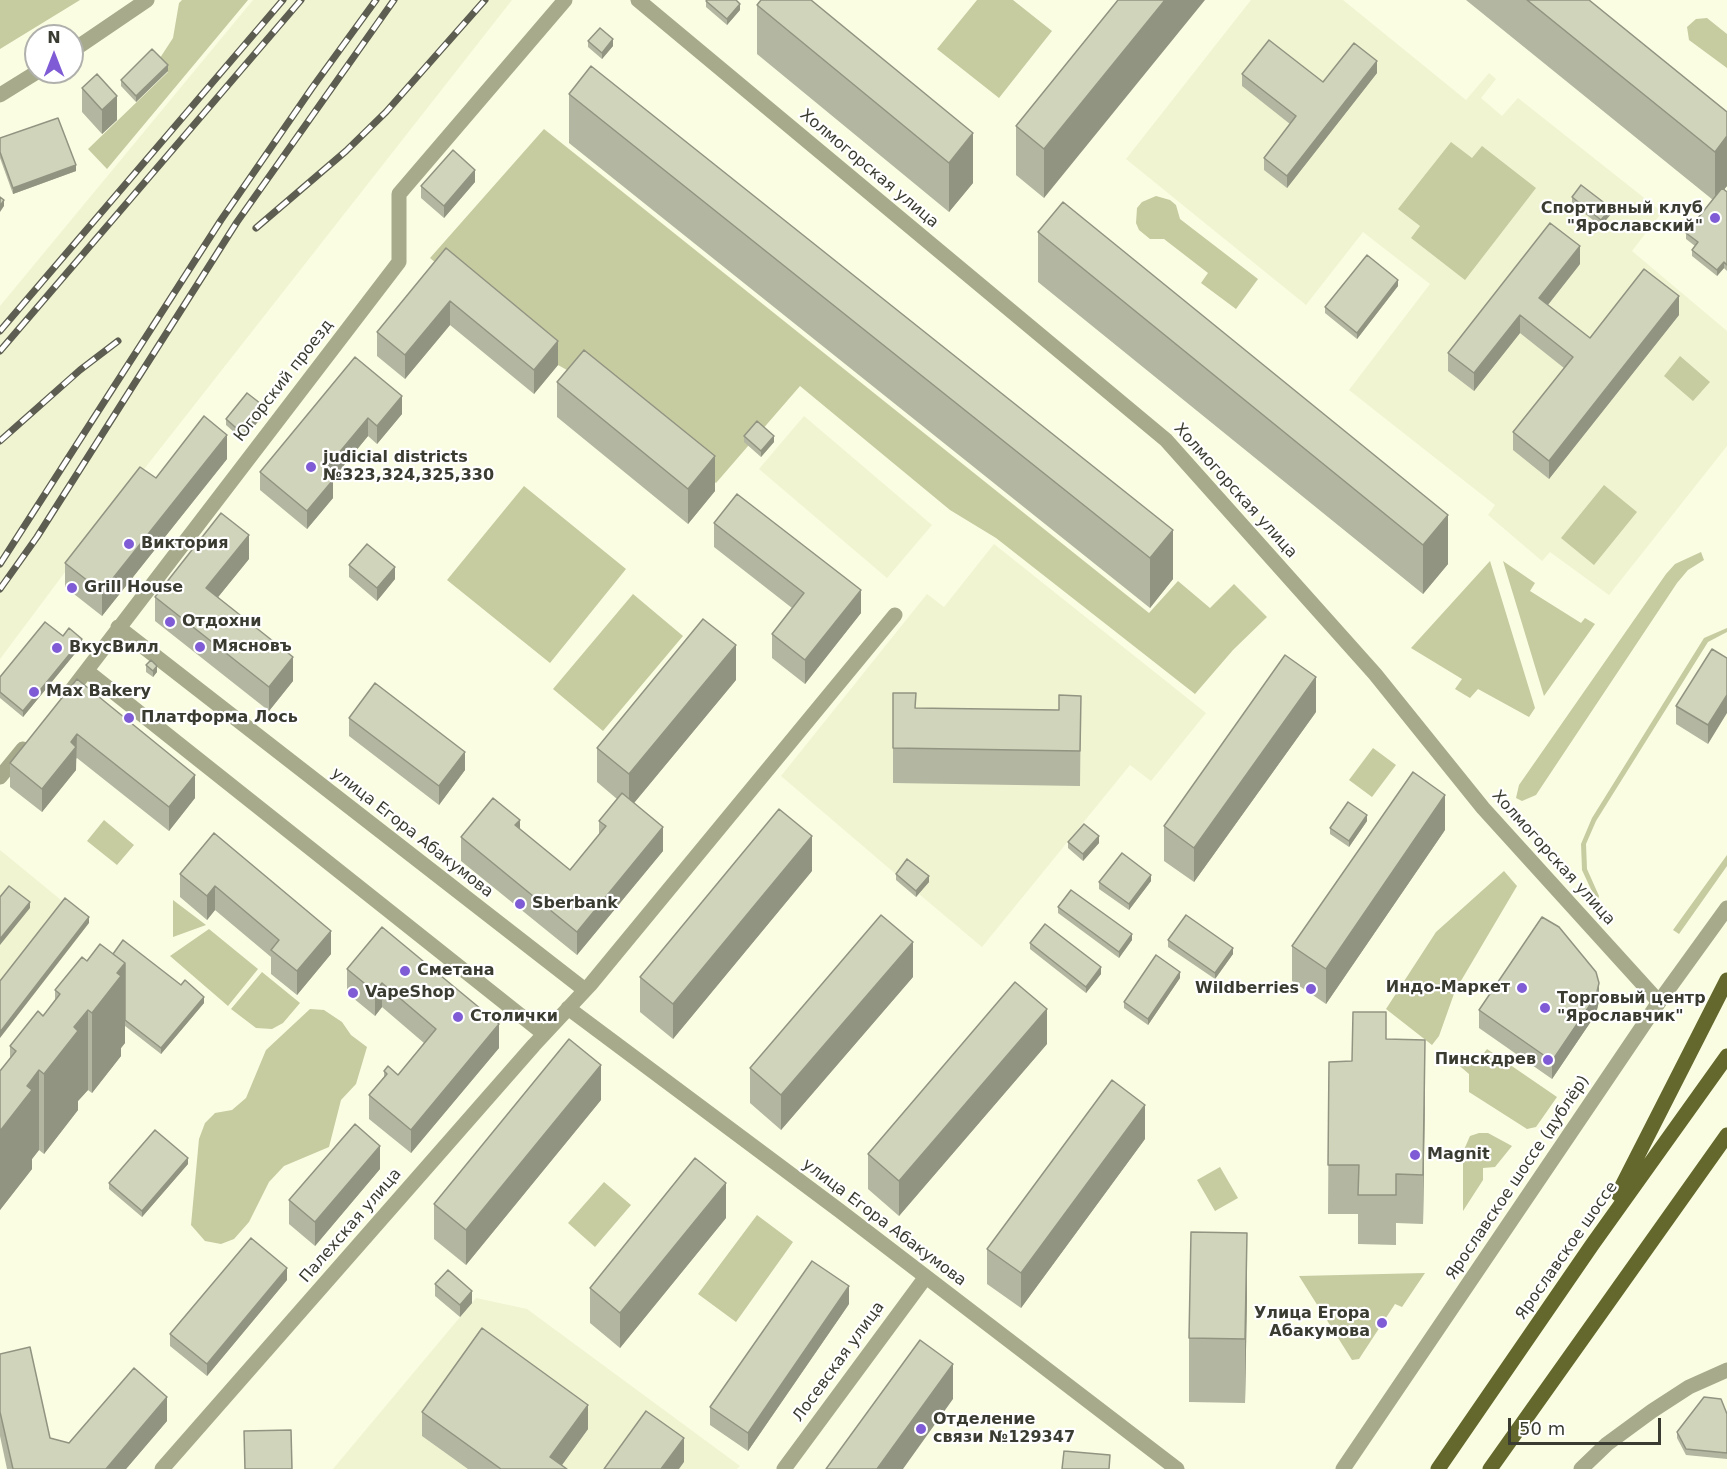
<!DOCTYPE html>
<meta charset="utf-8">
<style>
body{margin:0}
#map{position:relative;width:1727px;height:1469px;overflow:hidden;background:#fafde2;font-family:"DejaVu Sans",sans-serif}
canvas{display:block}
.north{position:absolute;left:24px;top:24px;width:60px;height:60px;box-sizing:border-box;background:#fff;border:2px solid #b0b1ad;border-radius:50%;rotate:0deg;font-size:16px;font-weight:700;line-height:24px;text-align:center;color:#3a3b31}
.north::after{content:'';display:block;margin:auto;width:21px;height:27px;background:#7f5cd6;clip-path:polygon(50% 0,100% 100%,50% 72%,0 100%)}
.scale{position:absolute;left:1508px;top:1418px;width:153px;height:27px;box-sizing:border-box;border:3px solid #3a3b31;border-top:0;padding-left:8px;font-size:18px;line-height:21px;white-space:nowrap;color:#3a3b31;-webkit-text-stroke:4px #fff;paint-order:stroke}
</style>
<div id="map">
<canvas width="1727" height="1469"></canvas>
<div class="north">N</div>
<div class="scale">50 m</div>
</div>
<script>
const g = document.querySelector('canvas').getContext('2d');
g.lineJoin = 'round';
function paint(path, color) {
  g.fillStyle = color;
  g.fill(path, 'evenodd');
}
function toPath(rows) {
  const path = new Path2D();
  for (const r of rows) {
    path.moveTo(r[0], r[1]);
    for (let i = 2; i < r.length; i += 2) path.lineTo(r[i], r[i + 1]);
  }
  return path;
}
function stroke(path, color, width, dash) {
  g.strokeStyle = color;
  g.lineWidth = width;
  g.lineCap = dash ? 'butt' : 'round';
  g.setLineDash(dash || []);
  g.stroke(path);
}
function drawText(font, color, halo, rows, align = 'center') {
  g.font = font + ' "DejaVu Sans",sans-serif';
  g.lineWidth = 4.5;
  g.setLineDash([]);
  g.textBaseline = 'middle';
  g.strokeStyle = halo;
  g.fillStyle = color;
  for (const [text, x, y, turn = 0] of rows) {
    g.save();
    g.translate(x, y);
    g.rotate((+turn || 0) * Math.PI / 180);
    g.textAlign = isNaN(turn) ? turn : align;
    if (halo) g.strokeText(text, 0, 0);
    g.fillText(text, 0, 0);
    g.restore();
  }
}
const built = toPath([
 [253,0,512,0,101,524,0,659,0,306],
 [1251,0,1343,0,1466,100,1489,73,1496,79,1481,98,1502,116,1518,98,1662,212,1632,251,1727,331,1727,446,1609,595,1550,552,1542,561,1488,515,1495,505,1349,390,1430,284,1363,232,1306,305,1126,159],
 [804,416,932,525,887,578,759,469],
 [994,544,1206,713,1151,781,1130,765,982,947,919,894,928,883,898,876,781,776,927,594,944,607],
 [0,850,89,923,0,1038],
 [476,1298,527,1309,740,1466,737,1469,333,1469]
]);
const green = toPath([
 [0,0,80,0,0,49],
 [182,0,248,0,107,169,88,149,168,72,158,61,173,38,179,3],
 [977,0,1013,0,1052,31,999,98,937,49],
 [1707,18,1727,34,1727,68,1689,40,1687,27,1696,19],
 [544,129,1149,613,1178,581,1210,608,1234,584,1267,617,1233,650,1195,694,996,538,950,510,800,386,716,483,585,380,558,365,430,258],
 [1451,142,1472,158,1482,146,1536,188,1465,280,1411,238,1420,226,1398,209],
 [1156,196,1170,200,1176,205,1180,219,1258,279,1236,309,1201,283,1208,273,1164,239,1150,239,1139,230,1136,223,1137,208,1142,202],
 [1680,356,1710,382,1693,401,1664,376],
 [1604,485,1637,512,1594,565,1561,538],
 [524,486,626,569,550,663,447,580],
 [1701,552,1704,560,1688,570,1677,583,1536,795,1522,801,1516,798,1519,785,1666,574,1675,564],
 [1490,561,1535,708,1529,717,1478,689,1470,698,1455,689,1462,679,1411,648],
 [1503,561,1535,583,1530,591,1581,623,1585,618,1595,624,1544,696],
 [633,594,683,636,603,731,553,689],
 [1727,628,1727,632,1708,642,1596,821,1586,844,1587,869,1599,896,1598,899,1595,898,1582,870,1581,844,1592,818,1704,638],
 [1373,748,1396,765,1372,797,1349,780],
 [104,820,134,845,117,865,87,841],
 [1727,855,1727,866,1679,934,1673,930],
 [1504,871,1517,886,1455,991,1439,1036,1432,1045,1386,1009,1436,932],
 [173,900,206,925,173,937],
 [209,929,258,969,228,1006,170,956],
 [262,972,300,1003,283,1023,272,1029,256,1028,231,1009],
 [310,1009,324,1010,342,1022,351,1035,367,1047,356,1084,341,1100,329,1147,284,1166,269,1182,249,1222,234,1239,221,1244,205,1241,191,1225,199,1139,205,1123,215,1113,232,1110,246,1098,266,1050],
 [1487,1049,1557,1097,1536,1127,1527,1129,1469,1092,1469,1074,1455,1062,1454,1058,1461,1054,1476,1064],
 [1479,1133,1488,1133,1512,1146,1495,1167,1483,1168,1483,1180,1463,1211,1463,1152,1470,1136],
 [1220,1167,1238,1198,1215,1211,1197,1180],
 [604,1182,631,1205,595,1247,568,1223],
 [757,1215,793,1242,736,1322,698,1294],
 [1425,1273,1402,1307,1395,1304,1359,1359,1352,1360,1299,1276]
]);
const minor = toPath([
 [638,0,1166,440,1375,674,1483,808,1659,1002],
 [118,627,585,990],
 [87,671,544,1034],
 [67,696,399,262,399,194,565,0],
 [0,777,23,749],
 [568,1008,840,1211,1177,1469],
 [162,1469,534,1045,590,985,895,615],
 [784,1469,925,1278]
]);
const tertiary = toPath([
 [72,51,147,0],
 [0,95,37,72],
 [1343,1469,1659,1002,1727,908],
 [1581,1469,1607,1444,1652,1411,1689,1387,1727,1370]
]);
const primary = toPath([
 [1618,1194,1727,980],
 [1438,1469,1592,1245,1727,1056],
 [1490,1469,1727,1135]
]);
const rail = toPath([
 [256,228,346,151,386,112,485,0],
 [0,331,283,0],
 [0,351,301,0],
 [0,441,80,370,118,341],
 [0,564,221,220,312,88,376,0],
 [0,589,37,537,237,222,394,0]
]);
const wall = toPath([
 [1118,0,1044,198,1016,175,1016,126],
 [1466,0,1589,0,1727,112,1727,186,1724,189,1727,192,1727,271,1724,268,1717,276,1692,256,1692,250,1695,246,1686,239,1686,233,1713,200],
 [706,1,740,10,727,25,706,7],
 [757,5,973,183,949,212,757,54],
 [588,41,613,46,602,59,588,47],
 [168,71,136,102,121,86,121,80],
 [1377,73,1287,188,1264,170,1264,158,1290,124,1242,86,1242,74,1323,82],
 [82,88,117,120,102,134,82,112],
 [569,94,1173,530,1173,579,1150,608,569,143],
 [0,138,76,171,13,194,0,158],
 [475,182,444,218,421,198,421,186],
 [1572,197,1611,214,1601,226,1572,204],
 [1038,232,1448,564,1423,594,1038,282],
 [446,248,558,365,534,394,450,325,405,379,377,356,377,332],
 [1580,264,1548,305,1590,338,1679,315,1549,479,1513,450,1513,432,1564,368,1520,333,1474,391,1448,371,1448,353],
 [1398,286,1357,339,1325,313,1325,307],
 [355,357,402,414,377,444,368,436,332,480,333,498,307,529,260,490,260,472],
 [557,382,715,491,688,524,557,417],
 [265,413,243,440,226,425,226,419],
 [744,436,774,442,761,457,744,442],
 [227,459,102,616,65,587,65,563,156,478],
 [714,523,861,613,805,684,772,658,772,634,792,608,714,547],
 [249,559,218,597,293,681,269,711,155,621,155,597],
 [349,565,395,579,377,601,349,577],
 [63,636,82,645,23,717,0,698,0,677],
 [1712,649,1708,744,1676,724,1676,706],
 [146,665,157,672,153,677,146,672],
 [77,679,195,798,169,831,77,758,76,759,76,770,42,812,10,787,10,763],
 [736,680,634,803,663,851,577,955,461,861,461,837,520,829,570,870,599,836,599,821,617,799,597,782,597,748],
 [893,693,916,708,1059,710,1081,696,1080,786,893,783],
 [1316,712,1194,882,1164,861,1164,826],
 [349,718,465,770,439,805,349,736],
 [1367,821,1349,847,1330,834,1330,828],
 [1445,830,1326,1004,1292,981,1292,946],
 [214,833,331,954,297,995,271,974,271,957,215,910,207,920,180,897,180,874],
 [1068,842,1099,843,1083,861,1068,848],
 [812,871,673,1039,640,1012,640,977],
 [896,874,929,882,916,897,896,880],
 [1151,881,1129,910,1099,889,1099,882],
 [1058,907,1132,940,1119,958,1058,913],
 [382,927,499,1048,411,1153,369,1119,369,1095,384,1077,384,1071,398,1075,424,1043,382,1007,375,1016,347,993,347,969],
 [1168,940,1233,954,1215,979,1168,947],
 [1030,943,1101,974,1086,993,1030,949],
 [113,954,204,1003,161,1054,125,1026,125,1043,121,1048,121,1056,92,1093,88,1090,78,1101,78,1110,44,1154,39,1150,32,1159,32,1169,0,1210,0,1071,10,1058,10,1046,43,1016,55,1000,55,990,87,961],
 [913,977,781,1130,750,1103,750,1068],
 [1180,978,1148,1025,1124,1008,1124,1002],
 [1599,1001,1596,1014,1552,1079,1479,1028,1479,1010],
 [1386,1039,1425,1089,1423,1224,1396,1223,1396,1245,1358,1244,1358,1214,1328,1214,1329,1062,1352,1061],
 [1047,1044,899,1216,868,1189,868,1154],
 [601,1100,466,1265,434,1239,434,1204],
 [1145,1139,1021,1308,987,1284,987,1249],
 [188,1164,142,1217,109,1189,109,1183],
 [380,1169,315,1246,289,1224,289,1200],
 [726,1218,620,1348,590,1323,590,1288],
 [287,1280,207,1376,170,1346,170,1334],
 [435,1284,472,1303,460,1317,435,1296],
 [1247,1297,1245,1403,1189,1402,1189,1338],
 [849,1304,748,1451,710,1425,710,1407],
 [0,1354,50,1438,69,1443,167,1421,126,1469,7,1469,0,1436],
 [422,1412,588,1429,562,1465,567,1469,468,1469,422,1436],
 [1727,1414,1727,1459,1686,1455,1677,1438,1677,1432]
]);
const shadedWall = toPath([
 [1165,0,1205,0,1044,198,1044,149],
 [740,4,740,10,727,25,727,19],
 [613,39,613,46,602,59,602,53],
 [1377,61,1377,73,1287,188,1287,176],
 [168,65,168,71,136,102,136,96],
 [117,96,117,120,102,134,102,110],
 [973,133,973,183,949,212,949,163],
 [1727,136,1727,186,1715,201,1715,152],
 [76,165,76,171,13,194,13,188],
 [475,170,475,182,444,218,444,206],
 [4,200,4,206,0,212,0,206],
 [1611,208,1611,214,1601,226,1601,220],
 [1580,246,1580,264,1539,316,1539,298],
 [1724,262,1724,268,1717,276,1717,270],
 [1398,280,1398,286,1357,339,1357,333],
 [1679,296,1679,315,1549,479,1549,461],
 [450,301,450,325,405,379,405,355],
 [1520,315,1520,333,1474,391,1474,373],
 [558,341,558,365,534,394,534,370],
 [402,396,402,414,377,444,377,426],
 [265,407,265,413,243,440,243,434],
 [368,418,368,436,323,491,323,472],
 [227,435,227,459,102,616,102,592],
 [774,436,774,442,761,457,761,451],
 [715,456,715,491,688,524,688,489],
 [333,480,333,498,307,529,307,511],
 [1448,515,1448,564,1423,594,1423,545],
 [1173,530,1173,579,1150,608,1150,558],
 [249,535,249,559,206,612,206,588],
 [395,567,395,579,377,601,377,588],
 [861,590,861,613,805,684,805,660],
 [82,639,82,645,23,717,23,711],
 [736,645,736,680,629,809,629,774],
 [293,657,293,681,269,711,269,687],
 [157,666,157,672,153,677,153,671],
 [1316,677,1316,712,1194,882,1194,848],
 [1727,695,1727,713,1708,744,1708,725],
 [77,734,76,770,42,812,42,789,71,742],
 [465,752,465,770,439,805,439,786],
 [195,775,195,798,169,831,169,807],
 [1445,795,1445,830,1326,1004,1326,969],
 [1367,815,1367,821,1349,847,1349,841],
 [520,820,520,844,515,825],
 [663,827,663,851,577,955,577,932],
 [812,836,812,871,673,1039,673,1004],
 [1099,836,1099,843,1083,861,1083,854],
 [1151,875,1151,881,1129,910,1129,904],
 [929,876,929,882,916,897,916,891],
 [215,886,215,910,207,920,207,896],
 [30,902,30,908,0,945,0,939],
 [89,917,89,923,0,1038,0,1032],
 [331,931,331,954,297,995,297,971],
 [1132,934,1132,940,1119,958,1119,952],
 [913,942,913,977,781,1130,781,1095],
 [1233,948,1233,954,1215,979,1215,973],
 [125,963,125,1043,121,1048,121,1056,92,1093,92,1013,117,973],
 [1101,967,1101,974,1086,993,1086,987],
 [1180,972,1180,978,1148,1025,1148,1019],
 [382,983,382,1007,375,1016,375,992],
 [1599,983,1599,1001,1596,1014,1552,1079,1552,1061],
 [204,997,204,1003,161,1054,161,1048],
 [1047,1009,1047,1044,899,1216,899,1181],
 [88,1010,88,1090,78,1101,78,1110,44,1154,44,1074,74,1027],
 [499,1024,499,1048,411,1153,411,1130],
 [1425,1040,1425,1089,1423,1224,1423,1175],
 [601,1065,601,1100,466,1265,466,1230],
 [39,1070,39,1150,32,1159,32,1169,0,1210,0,1131,27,1086],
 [1145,1105,1145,1139,1021,1308,1021,1273],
 [380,1146,380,1169,315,1246,315,1222],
 [188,1158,188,1164,142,1217,142,1211],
 [726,1183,726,1218,620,1348,620,1313],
 [1247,1233,1247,1297,1245,1403,1245,1339],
 [287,1268,287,1280,207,1376,207,1364],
 [849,1286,849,1304,748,1451,748,1433],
 [472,1291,472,1303,460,1317,460,1305],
 [953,1364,953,1399,903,1469,877,1469],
 [167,1397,167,1421,126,1469,106,1469],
 [588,1405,588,1429,559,1469,550,1457],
 [684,1438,684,1462,679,1469,661,1469]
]);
const building = toPath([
 [707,0,736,0,740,4,727,19,706,1,707,0],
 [761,0,811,0,973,133,949,163,757,5,761,0],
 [1118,0,1165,0,1044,149,1016,126,1118,0],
 [1527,0,1589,0,1727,112,1727,136,1715,152,1527,0],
 [600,28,613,39,602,53,588,41,600,28],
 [1269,40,1323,82,1354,43,1377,61,1287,176,1264,158,1296,116,1242,74,1269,40],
 [152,49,168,65,136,96,121,80,152,49],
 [591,66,1173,530,1150,558,569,94,591,66],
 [97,74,117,96,102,110,82,88,97,74],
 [58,118,76,165,13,188,0,152,0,138,58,118],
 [453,150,475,170,444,206,421,186,453,150],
 [1581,185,1611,208,1601,220,1572,197,1581,185],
 [1722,188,1727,192,1727,265,1724,262,1717,270,1692,250,1698,242,1686,233,1722,188],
 [0,197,4,200,0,206,0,197],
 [1063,202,1448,515,1423,545,1038,232,1063,202],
 [1550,223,1580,246,1539,298,1590,338,1644,269,1679,296,1549,461,1513,432,1573,357,1520,315,1474,373,1448,353,1550,223],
 [446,248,558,341,534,370,450,301,405,355,377,332,446,248],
 [1367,255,1398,280,1357,333,1325,307,1367,255],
 [584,350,715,456,688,489,557,382,584,350],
 [355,357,402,396,377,426,368,418,323,472,333,480,307,511,260,472,355,357],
 [247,393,265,407,243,434,226,419,247,393],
 [204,416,227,435,102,592,65,563,140,467,156,478,204,416],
 [757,421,774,436,761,451,744,436,757,421],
 [737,494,861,590,805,660,772,634,804,593,714,523,737,494],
 [221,513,249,535,206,588,293,657,269,687,155,597,221,513],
 [367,544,395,567,377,588,349,565,367,544],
 [703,619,736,645,629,774,597,748,703,619],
 [45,622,63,636,69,628,82,639,23,711,0,692,0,677,45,622],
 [1712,649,1727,658,1727,695,1708,725,1676,706,1712,649],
 [1285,655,1316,677,1194,848,1164,826,1285,655],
 [151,660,157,666,153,671,146,665,151,660],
 [77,679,195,775,169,807,77,734,71,742,76,747,42,789,10,763,77,679],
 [375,683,465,752,439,786,349,718,375,683],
 [893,693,916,693,915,708,1059,710,1059,695,1081,696,1080,751,893,748,893,693],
 [1413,772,1445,795,1326,969,1292,946,1413,772],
 [622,793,663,827,577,932,461,837,493,798,520,820,515,825,570,870,606,826,599,821,622,793],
 [1348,802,1367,815,1349,841,1330,828,1348,802],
 [779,809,812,836,673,1004,640,977,779,809],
 [1084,824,1099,836,1083,854,1068,842,1084,824],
 [214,833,331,931,297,971,271,950,279,940,215,886,207,896,180,874,214,833],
 [1122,853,1151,875,1129,904,1099,882,1122,853],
 [907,859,929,876,916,891,896,874,907,859],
 [9,886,30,902,0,939,0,897,9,886],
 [1071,890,1132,934,1119,952,1058,907,1071,890],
 [65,898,89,917,0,1032,0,981,65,898],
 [881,915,913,942,781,1095,750,1068,881,915],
 [1186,915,1233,948,1215,973,1168,940,1186,915],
 [1542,917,1559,927,1596,972,1599,983,1596,996,1552,1061,1479,1010,1542,917],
 [1045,924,1101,967,1086,987,1030,943,1045,924],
 [382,927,499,1024,411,1130,369,1095,387,1074,384,1071,388,1066,398,1075,436,1029,382,983,375,992,347,969,382,927],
 [123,940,181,985,185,980,204,997,161,1048,125,1020,125,963,113,954,123,940],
 [100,944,125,963,117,973,121,976,92,1013,88,1010,74,1027,78,1031,44,1074,39,1070,27,1086,32,1090,0,1131,0,1071,16,1051,10,1046,38,1011,43,1016,60,994,55,990,82,957,87,961,100,944],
 [1156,955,1180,972,1148,1019,1124,1002,1156,955],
 [1015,982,1047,1009,899,1181,868,1154,1015,982],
 [1353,1012,1386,1012,1386,1039,1425,1040,1423,1175,1396,1174,1396,1195,1358,1195,1359,1165,1328,1165,1329,1062,1352,1061,1353,1012],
 [569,1039,601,1065,466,1230,434,1204,569,1039],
 [1112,1080,1145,1105,1021,1273,987,1249,1112,1080],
 [355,1124,380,1146,315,1222,289,1200,355,1124],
 [155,1130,188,1158,142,1211,109,1183,155,1130],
 [695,1158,726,1183,620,1313,590,1288,695,1158],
 [1191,1232,1247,1233,1245,1339,1189,1338,1191,1232],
 [251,1238,287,1268,207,1364,170,1334,251,1238],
 [812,1261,849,1286,748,1433,710,1407,812,1261],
 [448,1270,472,1291,460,1305,435,1284,448,1270],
 [482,1328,588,1405,550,1457,567,1469,501,1469,422,1412,482,1328],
 [920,1340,953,1364,877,1469,826,1469,920,1340],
 [30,1347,50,1438,69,1443,134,1368,167,1397,106,1469,13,1469,0,1412,0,1354,30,1347],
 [1704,1397,1721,1399,1727,1414,1727,1453,1686,1449,1677,1432,1704,1397],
 [646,1411,684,1438,661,1469,604,1469,646,1411],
 [291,1430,292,1469,245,1469,244,1431,291,1430],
 [1064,1451,1110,1455,1109,1469,1062,1469,1064,1451]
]);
const markers = [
 [1715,218,6,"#7f5cd6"],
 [311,467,6,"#7f5cd6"],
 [129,544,6,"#7f5cd6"],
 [72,588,6,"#7f5cd6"],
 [170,622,6,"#7f5cd6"],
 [200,647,6,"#7f5cd6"],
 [57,648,6,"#7f5cd6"],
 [34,692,6,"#7f5cd6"],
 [129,718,6,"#7f5cd6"],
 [520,904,6,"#7f5cd6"],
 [405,971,6,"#7f5cd6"],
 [1522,988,6,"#7f5cd6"],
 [1311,989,6,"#7f5cd6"],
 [353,993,6,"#7f5cd6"],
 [1545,1008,6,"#7f5cd6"],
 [458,1017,6,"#7f5cd6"],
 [1548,1060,6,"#7f5cd6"],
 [1415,1155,6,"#7f5cd6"],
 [1382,1323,6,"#7f5cd6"],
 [921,1429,6,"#7f5cd6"]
];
const streetNames = [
 ["Холмогорская улица",869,169,40],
 ["Югорский проезд",284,381,-52],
 ["Холмогорская улица",1235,491,48],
 ["улица Егора Абакумова",412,833,38],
 ["Холмогорская улица",1553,858,48],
 ["Ярославское шоссе (дублёр)",1518,1178,-56],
 ["улица Егора Абакумова",884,1223,37],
 ["Палехская улица",351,1226,-49],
 ["Ярославское шоссе",1567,1251,-55],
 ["Лосевская улица",839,1362,-54]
];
const poiNames = [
 ["Спортивный клуб",1703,209,"right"],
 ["\"Ярославский\"",1703,227,"right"],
 ["judicial districts",323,458],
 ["№323,324,325,330",323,476],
 ["Виктория",141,544],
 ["Grill House",84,588],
 ["Отдохни",182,622],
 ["Мясновъ",212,647],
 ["ВкусВилл",69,648],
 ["Max Bakery",46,692],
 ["Платформа Лось",141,718],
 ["Sberbank",532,904],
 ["Сметана",417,971],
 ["Индо-Маркет",1510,988,"right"],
 ["Wildberries",1299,989,"right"],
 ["VapeShop",365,993],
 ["Торговый центр",1557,999],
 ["\"Ярославчик\"",1557,1017],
 ["Столички",470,1017],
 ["Пинскдрев",1536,1060,"right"],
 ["Magnit",1427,1155],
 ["Улица Егора",1370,1314,"right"],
 ["Абакумова",1370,1332,"right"],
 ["Отделение",933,1420],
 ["связи №129347",933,1438]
];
paint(built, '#f0f4d1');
paint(green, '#c7cba0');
stroke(minor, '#a7aa8b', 15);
stroke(tertiary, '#a7aa8b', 15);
stroke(primary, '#64682c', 15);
stroke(rail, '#5d5e51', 7);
stroke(rail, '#fff', 4.5, [14]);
paint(wall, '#b3b6a0');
paint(shadedWall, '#929482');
paint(building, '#d0d4ba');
stroke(building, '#929482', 1.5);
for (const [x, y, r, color] of markers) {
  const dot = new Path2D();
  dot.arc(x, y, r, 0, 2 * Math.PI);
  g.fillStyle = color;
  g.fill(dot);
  stroke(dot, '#fff', 2);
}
drawText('16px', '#3a3b31', '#fff', streetNames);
drawText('bold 16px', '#3a3b31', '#fff', poiNames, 'left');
</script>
